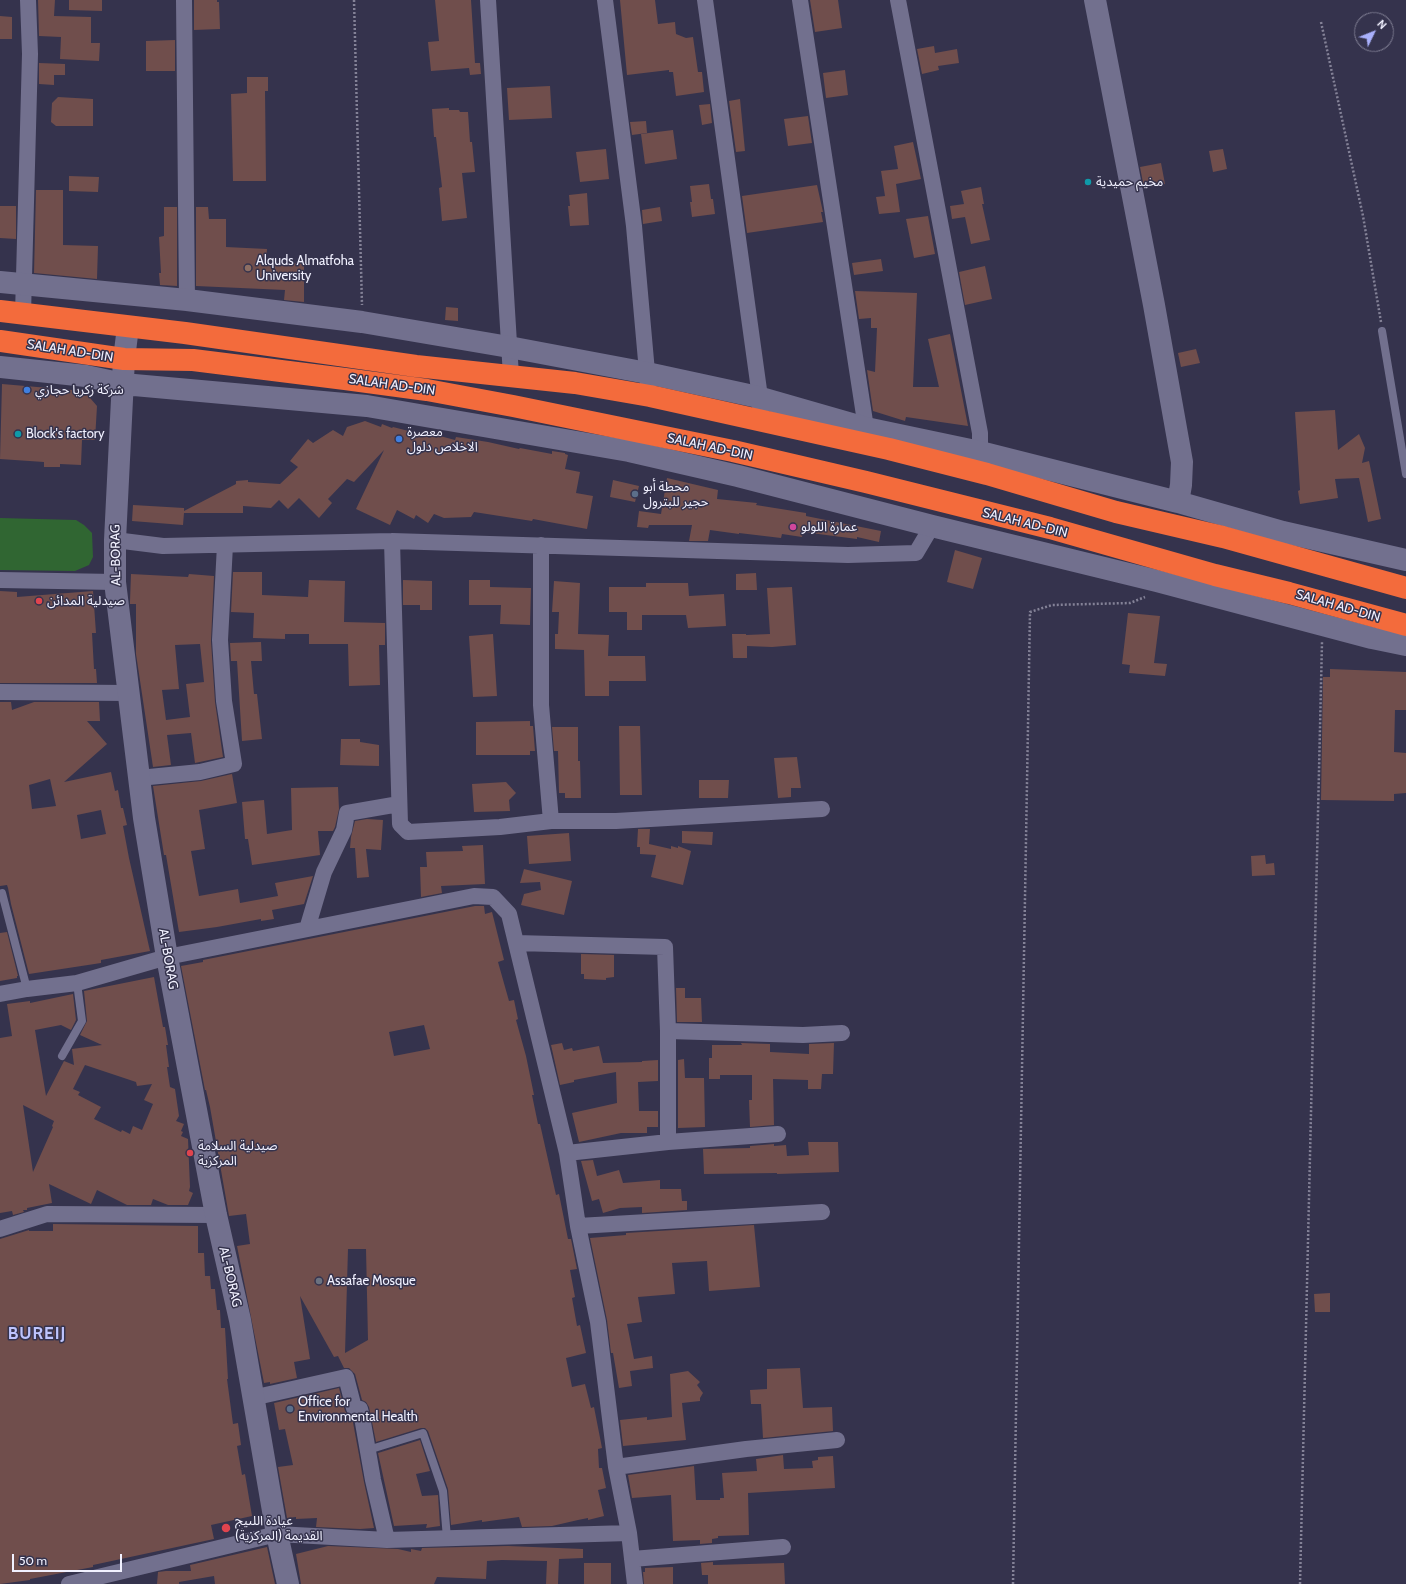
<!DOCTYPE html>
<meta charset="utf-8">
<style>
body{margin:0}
#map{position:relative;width:1406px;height:1584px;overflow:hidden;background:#35334d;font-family:Cabin,sans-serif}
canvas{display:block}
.north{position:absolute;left:1354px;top:12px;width:40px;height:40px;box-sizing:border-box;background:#35334d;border:1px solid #807f94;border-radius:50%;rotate:47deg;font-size:11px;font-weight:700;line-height:16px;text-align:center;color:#f1f1ff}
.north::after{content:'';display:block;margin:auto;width:14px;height:18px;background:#a9b0fc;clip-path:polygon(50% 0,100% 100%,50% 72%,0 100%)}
.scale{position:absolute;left:12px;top:1554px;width:110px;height:18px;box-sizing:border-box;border:2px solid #f1f1ff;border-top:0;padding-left:5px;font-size:12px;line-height:14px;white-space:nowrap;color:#f1f1ff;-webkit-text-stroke:3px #35334d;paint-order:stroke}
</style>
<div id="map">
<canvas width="1406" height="1584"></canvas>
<div class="north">N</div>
<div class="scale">50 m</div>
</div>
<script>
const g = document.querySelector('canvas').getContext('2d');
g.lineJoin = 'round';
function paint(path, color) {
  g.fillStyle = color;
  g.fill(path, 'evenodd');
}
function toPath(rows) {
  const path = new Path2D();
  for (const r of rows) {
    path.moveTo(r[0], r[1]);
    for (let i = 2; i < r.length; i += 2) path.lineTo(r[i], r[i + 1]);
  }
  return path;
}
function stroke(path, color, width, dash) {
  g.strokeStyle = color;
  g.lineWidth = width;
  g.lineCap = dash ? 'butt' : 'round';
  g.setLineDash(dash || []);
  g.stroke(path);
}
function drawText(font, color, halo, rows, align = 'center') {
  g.font = font + ' Cabin,"Noto Sans Arabic",sans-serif';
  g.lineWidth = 3;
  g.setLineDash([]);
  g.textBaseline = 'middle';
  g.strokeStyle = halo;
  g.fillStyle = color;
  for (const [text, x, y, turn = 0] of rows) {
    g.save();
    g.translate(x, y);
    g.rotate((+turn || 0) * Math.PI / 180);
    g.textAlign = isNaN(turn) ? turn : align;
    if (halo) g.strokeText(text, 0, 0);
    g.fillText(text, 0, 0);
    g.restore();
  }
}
const green = toPath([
 [0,518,76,520,84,525,92,533,93,557,89,565,75,571,0,570]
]);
const building = toPath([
 [38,0,55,0,54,16,91,17,91,43,100,43,99,61,60,59,61,37,39,36],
 [69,0,102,0,102,11,69,10],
 [194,0,217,0,217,2,219,2,220,29,194,30],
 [435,0,471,0,475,63,480,63,481,74,470,75,469,68,431,71,428,42,439,41],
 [620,0,655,0,658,24,675,22,676,34,686,38,693,37,698,72,702,72,704,92,676,96,673,72,669,72,669,70,627,75],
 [810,0,838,0,842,28,815,32],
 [0,16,12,17,12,39,0,39],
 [175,40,175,71,146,71,146,41],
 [934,46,935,53,957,49,959,63,938,66,939,70,922,74,917,49],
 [39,63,65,64,65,75,54,75,54,85,39,84],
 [845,70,848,95,826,98,823,73],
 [247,77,268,77,268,91,265,91,266,181,233,181,231,94,247,93],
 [550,86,552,118,509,120,507,88],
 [58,97,93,99,93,126,56,126,51,122,52,103],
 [740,99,745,151,736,152,729,101],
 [710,104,712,123,702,125,699,105],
 [449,108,449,110,459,110,460,112,468,112,470,142,472,142,475,172,462,173,467,218,442,221,439,188,442,187,436,137,434,137,432,109],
 [808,116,812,143,788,146,784,119],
 [646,121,647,133,632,135,630,122],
 [673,130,677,159,645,164,641,134],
 [913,142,921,179,896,184,900,212,879,214,876,197,885,196,881,171,898,169,894,146],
 [606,149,609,179,580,182,576,152],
 [1223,149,1227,169,1213,172,1209,151],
 [1161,163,1165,184,1144,188,1140,167],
 [69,176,99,177,98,192,69,191],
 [709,184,711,199,713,199,715,214,692,217,690,202,692,202,690,186],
 [817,185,823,212,821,212,823,222,747,233,742,196],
 [981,187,984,204,982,204,990,240,971,244,965,217,952,219,950,206,964,204,961,191],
 [36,190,63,190,63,245,98,246,97,279,34,273],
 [587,193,589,225,570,226,568,206,570,206,569,195],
 [0,206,16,206,16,239,0,238],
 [164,207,177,207,177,286,160,285,159,273,161,273,159,237,164,236],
 [196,207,208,207,209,219,226,219,226,247,267,249,266,263,304,263,304,302,284,300,285,290,196,286],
 [660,207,662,221,643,224,642,210],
 [928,216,935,254,914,258,906,219],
 [881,259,883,271,854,275,852,263],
 [985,266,992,299,965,305,959,272],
 [855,291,917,293,913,387,939,387,928,339,950,334,968,426,906,417,905,421,873,411,867,370,875,372,877,328,871,328,871,318,859,319],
 [446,307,458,308,458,321,445,320],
 [1196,349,1200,363,1181,367,1178,353],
 [2,384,84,391,97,406,95,440,82,440,81,465,60,464,60,467,44,467,44,462,0,459],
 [1335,410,1338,450,1359,434,1365,448,1362,463,1369,461,1381,519,1368,522,1359,478,1335,479,1338,498,1300,504,1298,491,1300,490,1295,412],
 [365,421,381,427,382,424,392,428,393,427,424,435,425,432,455,440,456,437,488,442,519,449,520,448,552,454,552,451,565,453,565,454,568,455,565,469,580,472,576,493,593,496,587,529,533,519,532,521,474,512,471,517,444,518,434,514,428,523,416,515,414,519,397,510,390,525,356,509,384,450,354,482,347,479,328,499,332,503,319,518,299,498,288,509,279,500,271,508,243,506,243,513,184,513,183,525,132,521,133,505,184,508,184,511,236,484,236,481,248,480,248,482,280,484,298,467,290,461,308,439,313,443,333,430,343,436,347,427],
 [667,478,718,490,717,499,757,503,756,505,806,513,806,516,881,531,879,542,857,537,857,539,803,532,802,537,782,534,781,538,739,533,739,534,710,530,708,541,689,541,692,525,649,525,648,528,637,527,639,511,661,514],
 [613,480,639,486,635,502,610,497],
 [955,550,982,558,973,589,947,582],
 [233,572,262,572,262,595,308,597,309,580,345,581,344,622,385,623,385,645,379,645,380,685,349,686,348,644,309,644,309,634,285,634,285,639,253,638,254,613,231,612],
 [756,573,757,590,736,590,736,574],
 [131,574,188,577,189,574,214,576,211,641,215,702,223,757,195,763,191,733,167,735,171,765,153,767,136,654,136,604,130,604,130,601],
 [200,644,204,682,186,684,190,717,166,720,162,690,179,689,175,645],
 [403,580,432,581,432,610,420,610,420,605,403,605],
 [469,580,490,580,490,587,531,588,530,625,500,624,501,605,469,605],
 [554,581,580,583,578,634,609,635,608,656,645,656,646,681,609,681,609,696,585,696,584,650,555,649,555,634,558,634,559,612,552,612],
 [646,583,688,583,689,596,724,594,726,626,688,628,686,615,642,615,642,630,627,630,627,612,609,612,609,587,646,587],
 [792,587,796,645,772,647,747,646,747,658,733,658,732,634,746,634,746,635,770,634,767,588],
 [0,591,17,592,17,597,93,591,96,633,92,633,94,669,96,669,97,683,0,683],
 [1128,613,1160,616,1154,663,1167,664,1165,676,1129,673,1130,665,1122,664],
 [493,634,497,696,473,697,469,636],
 [261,642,262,661,251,661,254,694,257,694,262,739,242,741,237,661,231,661,230,643],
 [1330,669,1406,672,1406,710,1395,710,1394,752,1406,753,1406,793,1394,794,1394,801,1321,800,1323,677,1330,677],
 [0,702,11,702,12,710,34,702,99,702,100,721,87,721,107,744,64,782,111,772,115,791,118,790,121,808,123,808,127,825,123,826,129,858,150,951,101,960,101,963,29,974,11,904,8,888,7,885,0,886],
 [50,779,56,806,32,809,29,785],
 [101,810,106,834,81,839,77,815],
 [530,721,530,726,533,726,535,751,530,751,530,755,476,755,476,722],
 [619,726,640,726,642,795,620,795],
 [552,727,578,727,578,761,580,761,581,798,565,798,565,793,559,793,558,751,554,751],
 [341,739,360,739,360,742,379,745,379,766,340,765],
 [797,757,801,788,791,788,791,797,778,798,774,758],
 [232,774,237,803,199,810,205,849,191,851,199,896,238,889,240,903,278,896,275,883,313,876,304,904,272,910,274,919,261,921,261,919,217,927,179,932,166,855,164,855,153,786,201,781],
 [699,780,729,780,728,798,699,798],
 [506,782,516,793,509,800,510,811,474,812,472,784],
 [338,787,339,809,335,827,333,831,318,831,320,855,252,865,248,839,245,839,242,802,264,800,267,834,292,830,291,788],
 [367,819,383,820,381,850,366,849,369,877,357,878,355,848,350,848,351,837,355,821],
 [638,829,650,829,649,844,671,849,671,846,678,848,678,846,691,851,683,885,651,877,656,855,640,854,640,847,637,847],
 [682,831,713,832,712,845,682,843],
 [569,833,571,861,529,864,527,836],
 [483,845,485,884,441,886,442,893,421,897,420,867,427,867,426,852,463,851,462,846],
 [1265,855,1266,864,1274,863,1275,875,1252,876,1251,856],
 [524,869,572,881,564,915,521,905,524,894,541,890,540,882,520,883],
 [475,906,484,906,485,914,492,912,504,960,498,962,509,1001,514,1000,518,1019,516,1020,526,1056,534,1095,532,1095,538,1124,540,1124,556,1195,559,1194,568,1239,571,1239,577,1269,570,1270,575,1297,572,1298,577,1326,580,1325,586,1353,566,1358,572,1387,585,1384,591,1408,594,1407,602,1448,598,1449,599,1468,602,1468,606,1488,598,1490,604,1516,588,1520,588,1518,578,1520,552,1526,522,1527,519,1517,482,1522,482,1520,451,1525,448,1489,428,1431,425,1428,421,1428,376,1442,369,1407,366,1402,362,1400,355,1374,349,1368,344,1368,338,1356,334,1357,300,1296,310,1359,294,1362,297,1378,270,1384,270,1382,264,1383,237,1246,250,1244,246,1214,229,1216,210,1107,206,1090,205,1090,181,966,203,962,203,960],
 [424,1025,430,1049,394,1056,389,1032],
 [348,1249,366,1249,368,1340,345,1353],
 [7,932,18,976,17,976,17,978,0,981,0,933],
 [581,954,614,955,614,977,606,978,606,980,584,979,584,974,581,974],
 [154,977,163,1027,165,1027,168,1045,166,1045,169,1067,167,1067,170,1087,175,1089,179,1116,176,1121,184,1124,181,1131,183,1132,181,1136,188,1139,190,1187,189,1191,193,1193,188,1205,168,1205,153,1199,151,1205,127,1205,97,1190,91,1204,49,1184,52,1203,27,1208,27,1210,23,1210,24,1212,13,1215,12,1211,0,1213,0,1038,12,1036,7,1004,30,1001,30,1003,73,994,76,1020,71,1030,61,1025,35,1030,46,1096,64,1061,74,1065,72,1049,102,1045,80,1035,87,1021,84,991],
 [85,1065,136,1082,137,1086,152,1084,144,1100,153,1104,142,1130,133,1126,130,1134,122,1130,121,1132,94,1119,101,1107,78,1095,80,1092,73,1089],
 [23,1105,54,1121,52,1126,53,1127,33,1172],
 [676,988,685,988,685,998,701,998,702,1022,677,1022],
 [562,1043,564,1050,572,1048,573,1051,599,1046,603,1063,642,1062,642,1061,658,1060,658,1081,638,1082,639,1111,658,1111,658,1127,647,1127,647,1133,621,1133,579,1142,572,1113,617,1103,616,1072,574,1080,574,1082,560,1085,551,1045],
 [741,1043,770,1044,770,1052,809,1054,809,1044,834,1043,833,1074,822,1074,821,1089,808,1089,808,1080,773,1079,774,1125,750,1127,749,1100,752,1100,752,1075,720,1075,720,1079,709,1079,709,1058,712,1058,712,1045,742,1045],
 [684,1059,685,1078,704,1078,705,1127,678,1128,678,1060],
 [808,1142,838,1142,839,1172,777,1174,777,1173,704,1174,703,1149,750,1148,750,1146,774,1144,774,1146,786,1145,787,1156,809,1155],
 [593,1160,597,1176,619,1170,623,1183,660,1180,660,1189,681,1189,682,1201,687,1201,687,1210,642,1213,642,1207,620,1208,603,1213,599,1199,592,1201,581,1161],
 [53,1224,198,1226,198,1253,204,1253,205,1276,210,1276,211,1289,215,1289,217,1310,220,1310,221,1328,225,1328,228,1379,227,1379,233,1424,238,1423,241,1445,237,1446,242,1475,245,1474,252,1516,211,1525,214,1539,93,1565,93,1567,30,1579,30,1580,0,1584,0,1239,29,1230,29,1231,53,1231],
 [754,1225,760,1287,709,1291,707,1261,672,1263,675,1294,638,1297,642,1322,627,1324,634,1359,652,1356,653,1368,630,1371,632,1386,619,1388,613,1353,611,1353,607,1320,590,1238,626,1235,626,1233],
 [1330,1293,1330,1312,1315,1312,1314,1294],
 [800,1368,803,1408,832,1407,833,1431,763,1438,761,1404,751,1404,750,1390,767,1389,767,1369],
 [688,1371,700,1382,697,1385,703,1393,700,1398,700,1401,682,1403,686,1440,623,1446,620,1420,647,1417,647,1420,672,1417,670,1374],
 [339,1388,345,1411,348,1415,352,1417,364,1482,374,1528,360,1529,316,1527,317,1518,296,1519,296,1517,287,1518,278,1467,293,1465,285,1429,279,1430,274,1403],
 [420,1440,430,1471,416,1474,422,1496,438,1495,440,1526,426,1528,427,1524,394,1526,378,1453],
 [783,1455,784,1469,813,1468,812,1461,818,1460,818,1457,833,1456,835,1488,748,1493,749,1535,718,1536,718,1538,712,1539,712,1543,700,1544,700,1540,673,1541,671,1495,632,1498,628,1475,694,1466,696,1500,720,1500,720,1498,724,1498,722,1473,757,1471,756,1459],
 [328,1546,398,1549,411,1552,411,1549,421,1551,422,1548,508,1546,583,1549,583,1558,559,1559,558,1584,546,1584,547,1561,502,1560,487,1561,486,1579,437,1577,434,1584,301,1584,296,1554],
 [267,1547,275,1584,215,1584,214,1576,179,1582,179,1584,157,1584,158,1572,166,1571,191,1571,190,1565],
 [713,1562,713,1565,784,1563,785,1584,708,1584,708,1575,702,1575,701,1563],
 [584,1563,611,1563,611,1584,584,1584],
 [673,1567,673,1584,644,1584,643,1572,645,1572,645,1568]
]);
const path = toPath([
 [354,0,362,305],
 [1321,22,1363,216,1381,322],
 [1013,1584,1030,612,1052,605,1130,603,1145,597],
 [1300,1584,1322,642]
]);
const lane = toPath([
 [1382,331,1406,474],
 [2,893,27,989],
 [62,1056,82,1021,77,983],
 [368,1450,423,1433,443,1491,447,1538]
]);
const street = toPath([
 [184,0,187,300],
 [488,0,511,376],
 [605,0,634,226,648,383],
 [705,0,760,397,760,407],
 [800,0,866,428],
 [898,0,980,433,980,452],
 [23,314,30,54,28,0],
 [115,540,163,546,392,541,848,555,916,553,932,526],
 [392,541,400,824,408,832,500,827,551,821,616,821,822,809],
 [541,545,541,705,551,821],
 [0,580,115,582],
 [0,692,129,693],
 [139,778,200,772,234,764,224,701,220,640,225,545],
 [307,929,324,872,344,830,347,813,399,804],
 [516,943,665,947,668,1031,668,1142],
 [0,994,27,989,77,983,167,957,474,896,493,897,509,914,567,1153,578,1226,598,1322,616,1467,629,1533,635,1584],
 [668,1031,803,1035,842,1033],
 [567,1153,668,1142,778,1134],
 [578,1226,822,1212],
 [0,1229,47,1214,216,1215],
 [252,1398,346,1377,354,1408,360,1409,362,1417,373,1480,387,1540],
 [616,1467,746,1449,837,1440],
 [632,1559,783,1547],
 [69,1584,277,1534,387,1540,629,1533]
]);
const secondary = toPath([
 [1095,0,1154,305,1182,462,1181,485,1178,502],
 [0,282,187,300,362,322,509,347,647,373,758,397,866,428,980,452,1178,502,1283,532,1406,560],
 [128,327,124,359,115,540,115,582,144,818,167,957,216,1215,240,1320,277,1534,288,1584],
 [0,367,86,376,123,384,367,406,629,451,738,476,932,526,1157,581,1372,638,1406,645]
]);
const highway = toPath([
 [0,311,185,333,416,366,575,383,650,396,889,449,987,474,1116,512,1223,537,1406,588],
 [0,341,124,359,193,360,345,379,427,390,513,406,733,451,866,482,1050,528,1215,575,1289,593,1406,625]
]);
const markers = [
 [1088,182,4,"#0f9aa8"],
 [248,268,4,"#8d6e63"],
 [27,390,4,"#3f7fe0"],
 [18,434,4,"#0f9aa8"],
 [399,439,4,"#3f7fe0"],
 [635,494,4,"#5c6f8a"],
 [793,527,4,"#d1479c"],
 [39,601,4,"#e0444e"],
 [190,1153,4,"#e0444e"],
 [319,1281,4,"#6b7280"],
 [290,1409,4,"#5c6f8a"],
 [226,1528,5,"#e0444e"]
];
const poiNames = [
 ["مخيم حميدية",1096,182],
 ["Alquds Almatfoha",256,261],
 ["University",256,276],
 ["شركة زكريا حجازي",35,390],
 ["معصرة",407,432],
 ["الاخلاص دلول",407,447],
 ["Block's factory",26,434],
 ["محطة أبو",643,487],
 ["حجير للبترول",643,502],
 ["عمارة اللولو",801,527],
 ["صيدلية المدائن",47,601],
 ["صيدلية السلامة",198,1146],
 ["المركزية",198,1161],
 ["Assafae Mosque",327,1281],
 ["Office for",298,1402],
 ["Environmental Health",298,1417],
 ["عيادة اللىيج",235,1521],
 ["القديمة (المركزية)",235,1536]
];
const streetNames = [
 ["SALAH AD-DIN",70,351,9],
 ["SALAH AD-DIN",392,385,8],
 ["SALAH AD-DIN",710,447,12],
 ["SALAH AD-DIN",1025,523,14],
 ["AL-BORAG",116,555,-91],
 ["SALAH AD-DIN",1338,606,16],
 ["AL-BORAG",168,959,80],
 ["AL-BORAG",230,1277,77]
];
const districtNames = [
 ["BUREIJ",37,1334]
];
paint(green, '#306632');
paint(building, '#704e4c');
stroke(path, '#848297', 2.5, [2, 2]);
stroke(lane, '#72708e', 8);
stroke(street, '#72708e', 16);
stroke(secondary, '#72708e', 22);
stroke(highway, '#f36b3c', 22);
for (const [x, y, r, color] of markers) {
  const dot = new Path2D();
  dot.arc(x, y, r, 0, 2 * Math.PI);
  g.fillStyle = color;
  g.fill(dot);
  stroke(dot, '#35334d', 1.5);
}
drawText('13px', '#f1f1ff', '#35334d', poiNames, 'left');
drawText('13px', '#f1f1ff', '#35334d', streetNames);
g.letterSpacing = '1px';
drawText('bold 17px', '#bec4fd', '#35334d', districtNames);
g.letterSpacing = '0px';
</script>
